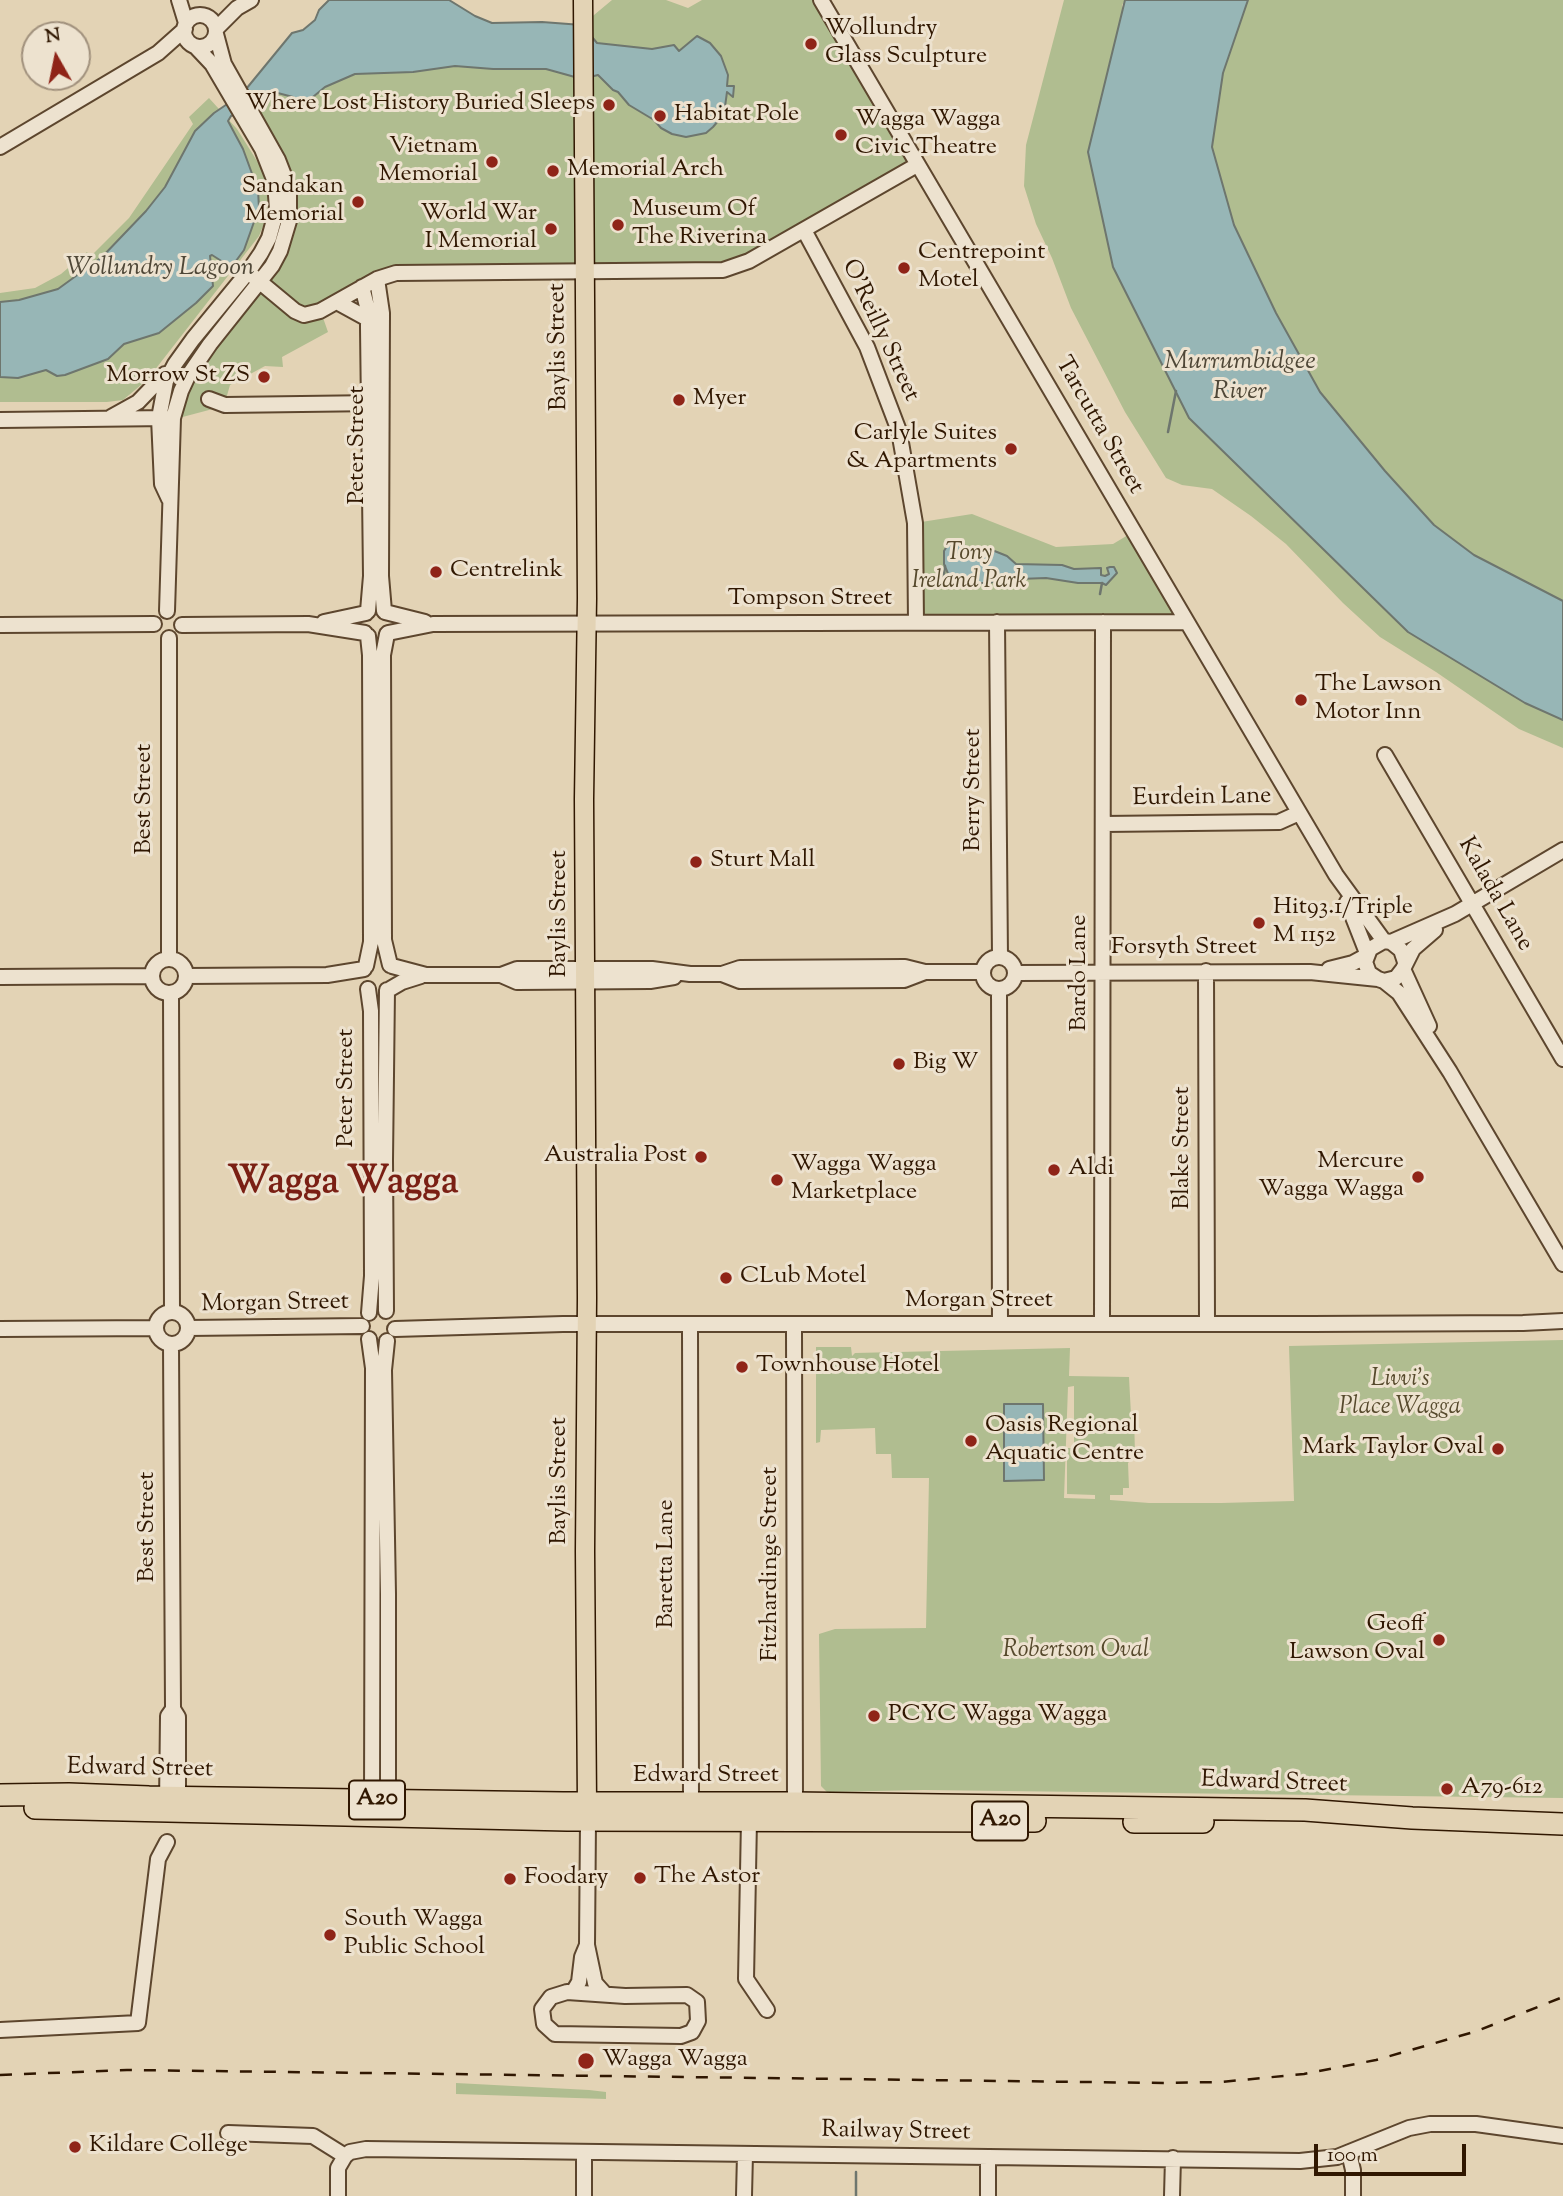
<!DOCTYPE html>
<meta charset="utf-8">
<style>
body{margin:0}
#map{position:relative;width:1563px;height:2196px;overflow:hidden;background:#e3d3b5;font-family:"Sorts Mill Goudy",serif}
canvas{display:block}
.north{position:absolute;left:21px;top:21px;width:70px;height:70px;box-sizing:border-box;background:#ede2cf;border:2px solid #a1917d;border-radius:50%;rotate:351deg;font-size:19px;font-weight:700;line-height:28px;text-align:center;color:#301701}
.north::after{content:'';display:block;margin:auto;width:24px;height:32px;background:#8f2418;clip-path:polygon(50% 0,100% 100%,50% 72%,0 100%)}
.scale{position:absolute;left:1314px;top:2144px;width:152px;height:32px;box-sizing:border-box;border:4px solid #301701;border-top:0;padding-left:9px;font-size:21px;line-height:24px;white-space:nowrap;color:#301701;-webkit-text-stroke:5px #ede2cf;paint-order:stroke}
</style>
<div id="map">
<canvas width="1563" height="2196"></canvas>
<div class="north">N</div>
<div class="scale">100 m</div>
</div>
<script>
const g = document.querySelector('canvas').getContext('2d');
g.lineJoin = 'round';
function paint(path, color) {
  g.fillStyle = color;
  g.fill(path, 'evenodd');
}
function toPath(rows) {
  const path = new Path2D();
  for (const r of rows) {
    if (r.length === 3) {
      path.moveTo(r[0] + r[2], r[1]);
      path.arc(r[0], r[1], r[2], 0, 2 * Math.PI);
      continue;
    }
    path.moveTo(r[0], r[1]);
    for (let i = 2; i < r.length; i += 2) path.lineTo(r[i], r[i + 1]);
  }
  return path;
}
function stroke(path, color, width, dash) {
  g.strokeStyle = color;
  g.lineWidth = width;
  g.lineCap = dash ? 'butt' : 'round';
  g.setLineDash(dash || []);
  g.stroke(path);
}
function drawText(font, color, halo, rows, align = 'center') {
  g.font = font + ' "Sorts Mill Goudy",serif';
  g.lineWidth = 6;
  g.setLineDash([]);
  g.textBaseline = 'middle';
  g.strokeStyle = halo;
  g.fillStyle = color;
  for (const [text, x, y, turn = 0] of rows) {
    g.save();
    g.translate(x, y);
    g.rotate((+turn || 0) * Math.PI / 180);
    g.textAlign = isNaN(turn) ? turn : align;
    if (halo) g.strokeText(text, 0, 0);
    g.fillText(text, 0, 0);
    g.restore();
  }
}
const green = toPath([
 [612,0,666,0,688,8,702,0,821,0,917,165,736,267,405,273,304,315,261,281,289,221,250,109,255,99,270,91,293,97,303,105,325,87,355,74,413,72,455,66,493,69,546,69,581,79,582,25],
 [1064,0,1125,0,1122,5,1189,418,1408,632,1525,703,1563,720,1563,748,1519,729,1436,672,1380,637,1343,603,1286,544,1251,516,1212,489,1182,485,1166,478,1125,412,1071,308,1052,258,1036,224,1024,186,1026,145],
 [1248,0,1563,0,1563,601,1474,556,1434,525,1385,471,1320,392,1276,313,1234,225,1212,147,1223,73],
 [209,98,237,129,262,169,267,185,268,204,265,221,259,236,147,380,123,400,107,402,0,402,0,293,35,288,61,274,87,252,90,257,129,218,193,124,189,117],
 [261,283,293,312,321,312,328,332,282,357,283,367,265,366,230,385,224,406,175,419,183,391],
 [972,514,1056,547,1113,544,1133,532,1185,622,916,622,915,523],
 [1563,1340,1563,1798,924,1790,827,1792,821,1786,819,1634,835,1629,926,1628,929,1478,892,1478,891,1454,876,1454,875,1428,821,1430,820,1442,816,1443,816,1347,851,1347,852,1356,855,1353,1070,1348,1069,1376,1129,1377,1131,1415,1134,1415,1135,1455,1128,1463,1129,1488,1123,1488,1123,1495,1110,1495,1110,1500,1149,1503,1221,1503,1294,1501,1289,1346],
 [1074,1386,1074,1448,1067,1448,1067,1494,1095,1495,1095,1499,1064,1498,1068,1387],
 [456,2083,589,2090,606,2092,606,2099,456,2094]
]);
const water = toPath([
 [329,0,449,0,475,16,492,23,542,22,582,25,597,43,652,49,674,45,679,51,697,36,710,43,721,56,728,75,727,86,734,86,733,97,727,92,724,114,713,127,706,133,686,137,672,134,661,128,654,120,629,105,618,92,613,90,598,75,582,79,546,69,493,69,455,66,413,72,355,74,325,87,302,106,293,97,270,91,255,99,250,109,231,116,228,121,243,149,258,190,259,208,244,250,233,265,223,262,212,255,210,256,213,286,196,303,159,333,124,344,108,359,65,375,57,376,46,370,18,378,0,377,0,302,19,300,58,289,102,257,146,211,165,187,195,131,214,113,242,94,292,33,303,30,315,20,319,10,329,0],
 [1125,0,1248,0,1223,73,1212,147,1234,225,1276,313,1320,392,1385,471,1434,525,1474,555,1563,601,1563,720,1525,703,1408,632,1189,418,1113,267,1088,152,1125,0],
 [957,542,964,545,973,556,992,550,1007,556,1016,564,1062,565,1074,569,1101,568,1101,575,1105,576,1109,574,1107,568,1110,567,1114,567,1117,573,1106,585,1102,583,1078,583,1046,578,1019,579,1006,583,996,582,970,584,956,581,949,576,944,564,944,551,947,546,957,542],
 [1004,1404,1043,1404,1044,1480,1004,1481,1004,1404]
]);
const stream = toPath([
 [1168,432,1176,391],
 [943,582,945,566],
 [1100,594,1102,583],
 [856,2196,856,2172]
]);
const minor = toPath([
 [179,0,186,23],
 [821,0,1336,875,1384,941],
 [200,31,16],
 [216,29,237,8,251,0],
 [0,147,158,53,185,29],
 [804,230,867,347,899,431,915,523,916,622],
 [248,272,295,311,304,315,320,311,377,279,396,273,723,270,749,261,917,165],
 [377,279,382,313,381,576,384,611],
 [362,287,368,310,368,328,371,576,368,611],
 [337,302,368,319],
 [209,399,225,405,378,403],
 [111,417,138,402,165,374],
 [0,420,168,418],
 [169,499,162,484,159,418,166,381,175,364,193,339,248,272,261,253,269,238,277,209,275,182,262,149,212,64,195,46],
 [167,611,173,418,181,391,188,376,210,344,272,266,280,251,289,221,289,192,285,178,278,160,224,64,216,34],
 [385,612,425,622],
 [324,622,366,613],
 [997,622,1000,957],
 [0,625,154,624],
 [182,625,308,624,365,633],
 [388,633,433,624,1187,622],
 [387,634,383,655,384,940,390,965],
 [169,638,169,959],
 [1385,755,1563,1059],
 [1104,824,1279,822,1299,813],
 [1347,902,1367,953],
 [1391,942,1455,914,1563,850],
 [999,973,16],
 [169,976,17],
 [1405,962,1401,950,1391,942,1384,941,1370,949,1365,962,1369,973,1378,979,1384,981,1396,978,1403,969,1413,949,1435,930],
 [366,966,371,942,370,655,368,636],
 [392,966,426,975,501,975,517,969,652,969,690,974,722,974,740,981,904,980,925,972],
 [1329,969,1353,963,1366,956],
 [1403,969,1429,1026],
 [1206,971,1207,1324],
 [1015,973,1310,972,1378,979],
 [722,974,740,968,905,967,925,972,983,972],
 [501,975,517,982,650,981,674,977],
 [186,976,327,975,364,969],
 [0,977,152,976],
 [1384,981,1399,993,1450,1072,1563,1264],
 [368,989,371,1011,372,1276,369,1313],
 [390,989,402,982,421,976],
 [999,989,1000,1324],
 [171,993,172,1312],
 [386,1311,385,1160,387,990],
 [172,1328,16],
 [1102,1324,1103,622],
 [690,1325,691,1803],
 [794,1325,795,1803],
 [188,1328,362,1326],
 [0,1329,155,1328],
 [395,1329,563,1324,1312,1324,1523,1323,1563,1321],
 [369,1339,373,1368,372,1800],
 [387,1341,384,1370,388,1594,388,1800],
 [173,1709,178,1717,178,1804],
 [167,1804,168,1716,173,1709,171,1344],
 [749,1820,746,1979,767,2010],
 [588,1821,587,1945,595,1983,604,1993],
 [567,1992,625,1996,687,1995,697,2002,698,2021,692,2032,681,2036,555,2034,544,2024,542,2009,551,1997,567,1992],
 [573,1992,579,1982,582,1957,587,1945],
 [0,2030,138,2023,158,1859,167,1842],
 [228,2133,313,2136,345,2156],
 [1349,2153,1353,2170,1353,2196],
 [345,2156,350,2152,366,2149,1300,2161,1337,2157,1409,2128,1430,2124,1476,2124,1563,2136],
 [338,2196,338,2168,345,2156],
 [584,2196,584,2153],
 [744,2196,745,2154],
 [988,2196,988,2157],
 [1172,2196,1173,2158]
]);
const major = toPath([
 [583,0,587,598,584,799,587,1298,585,1551,587,1803]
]);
const highway = toPath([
 [0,1795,69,1794,149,1797,563,1803,795,1803,1305,1810,1412,1818,1563,1824],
 [35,1808,567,1820,1035,1821],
 [1134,1822,1203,1822]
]);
const rail = toPath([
 [0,2075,127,2070,1164,2083,1221,2082,1304,2074,1376,2060,1477,2031,1563,1997]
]);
const markers = [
 [811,44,7,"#8f2418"],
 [609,105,7,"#8f2418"],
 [660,116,7,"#8f2418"],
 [841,135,7,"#8f2418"],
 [492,162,7,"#8f2418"],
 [553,171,7,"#8f2418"],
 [358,202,7,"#8f2418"],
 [618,225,7,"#8f2418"],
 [551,229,7,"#8f2418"],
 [904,268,7,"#8f2418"],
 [264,377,7,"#8f2418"],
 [679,400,7,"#8f2418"],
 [1011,449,7,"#8f2418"],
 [436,572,7,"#8f2418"],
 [1301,700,7,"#8f2418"],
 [696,862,7,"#8f2418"],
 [1259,923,7,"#8f2418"],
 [899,1064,7,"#8f2418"],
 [701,1157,7,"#8f2418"],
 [1054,1170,7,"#8f2418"],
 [1418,1177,7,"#8f2418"],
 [777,1180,7,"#8f2418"],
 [726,1278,7,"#8f2418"],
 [742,1367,7,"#8f2418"],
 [971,1441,7,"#8f2418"],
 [1498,1449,7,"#8f2418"],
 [1439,1640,7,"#8f2418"],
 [874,1716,7,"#8f2418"],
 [1447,1789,7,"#8f2418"],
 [640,1878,7,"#8f2418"],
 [510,1879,7,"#8f2418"],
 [330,1935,7,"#8f2418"],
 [586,2061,9,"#8f2418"],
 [75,2147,7,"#8f2418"]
];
const shields = [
 [377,1800,56],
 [1000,1821,56]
];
const shieldNames = [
 ["A20",377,1800],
 ["A20",1000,1821]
];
const poiNames = [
 ["Wollundry",825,30],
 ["Glass Sculpture",825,58],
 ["Where Lost History Buried Sleeps",595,105,"right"],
 ["Habitat Pole",674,116],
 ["Wagga Wagga",855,121],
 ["Civic Theatre",855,149],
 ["Vietnam",478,148,"right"],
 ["Memorial",478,176,"right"],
 ["Memorial Arch",567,171],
 ["Sandakan",344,188,"right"],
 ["Memorial",344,216,"right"],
 ["Museum Of",632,211],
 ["The Riverina",632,239],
 ["World War",537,215,"right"],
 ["I Memorial",537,243,"right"],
 ["Centrepoint",918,254],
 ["Motel",918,282],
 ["Morrow St ZS",250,377,"right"],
 ["Myer",693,400],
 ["Carlyle Suites",997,435,"right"],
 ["& Apartments",997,463,"right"],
 ["Centrelink",450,572],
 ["The Lawson",1315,686],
 ["Motor Inn",1315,714],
 ["Sturt Mall",710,862],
 ["Hit93.1/Triple",1273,909],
 ["M 1152",1273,937],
 ["Big W",913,1064],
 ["Australia Post",687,1157,"right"],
 ["Mercure",1404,1163,"right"],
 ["Wagga Wagga",1404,1191,"right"],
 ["Wagga Wagga",791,1166],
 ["Marketplace",791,1194],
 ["Aldi",1068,1170],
 ["CLub Motel",740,1278],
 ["Townhouse Hotel",756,1367],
 ["Oasis Regional",985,1427],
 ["Aquatic Centre",985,1455],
 ["Mark Taylor Oval",1484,1449,"right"],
 ["Geoff",1425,1626,"right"],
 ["Lawson Oval",1425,1654,"right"],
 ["PCYC Wagga Wagga",888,1716],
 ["A79-612",1461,1789],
 ["The Astor",654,1878],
 ["Foodary",524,1879],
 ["South Wagga",344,1921],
 ["Public School",344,1949],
 ["Wagga Wagga",602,2061],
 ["Kildare College",89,2147]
];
const streetNames = [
 ["O'Reilly Street",879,331,65],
 ["Baylis Street",560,347,-91],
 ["Tarcutta Street",1098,426,60],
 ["Peter Street",359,445,-90],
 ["Tompson Street",810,600],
 ["Berry Street",975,790,-90],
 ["Best Street",146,799,-90],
 ["Eurdein Lane",1202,799,-1],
 ["Kalada Lane",1494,895,60],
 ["Baylis Street",561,914,-90],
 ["Forsyth Street",1184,949],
 ["Bardo Lane",1081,973,-90],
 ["Peter Street",348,1088,-90],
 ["Blake Street",1184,1148,-90],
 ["Morgan Street",979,1302],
 ["Morgan Street",275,1305,-1],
 ["Baylis Street",561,1481,-90],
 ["Best Street",149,1527,-90],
 ["Baretta Lane",668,1564,-90],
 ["Fitzhardinge Street",772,1564,-90],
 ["Edward Street",140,1770,1],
 ["Edward Street",706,1777],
 ["Edward Street",1274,1784,2],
 ["Railway Street",896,2133,1]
];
const parkNames = [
 ["Tony",969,555],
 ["Ireland Park",969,583],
 ["Livvi’s",1400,1381],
 ["Place Wagga",1400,1409],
 ["Robertson Oval",1076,1652]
];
const waterNames = [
 ["Wollundry Lagoon",160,270],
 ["Murrumbidgee",1240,364],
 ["River",1240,394]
];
const townNames = [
 ["Wagga Wagga",343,1186]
];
paint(green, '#b0bd90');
paint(water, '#97b6b6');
stroke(water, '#6e766e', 2);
stroke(stream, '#6e766e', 2.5);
stroke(minor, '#5d462e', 18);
stroke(major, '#301701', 21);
stroke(highway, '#301701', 24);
stroke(minor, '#ede2cf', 14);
stroke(major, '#e3d3b5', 18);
stroke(highway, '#e3d3b5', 21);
stroke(rail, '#301701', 2.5, [12, 12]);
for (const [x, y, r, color] of markers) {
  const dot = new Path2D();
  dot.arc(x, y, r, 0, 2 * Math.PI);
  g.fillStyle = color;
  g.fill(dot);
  stroke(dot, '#ede2cf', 2.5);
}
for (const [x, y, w] of shields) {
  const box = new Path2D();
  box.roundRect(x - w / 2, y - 19.5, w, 39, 5);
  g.fillStyle = '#ede2cf';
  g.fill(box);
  stroke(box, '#301701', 2);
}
drawText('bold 23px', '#301701', null, shieldNames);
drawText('24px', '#301701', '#ede2cf', poiNames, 'left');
drawText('24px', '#301701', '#ede2cf', streetNames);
drawText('italic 24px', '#56492c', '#ede2cf', parkNames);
drawText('italic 26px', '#4f4737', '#ede2cf', waterNames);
drawText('bold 38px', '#7a1f14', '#ede2cf', townNames);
</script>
